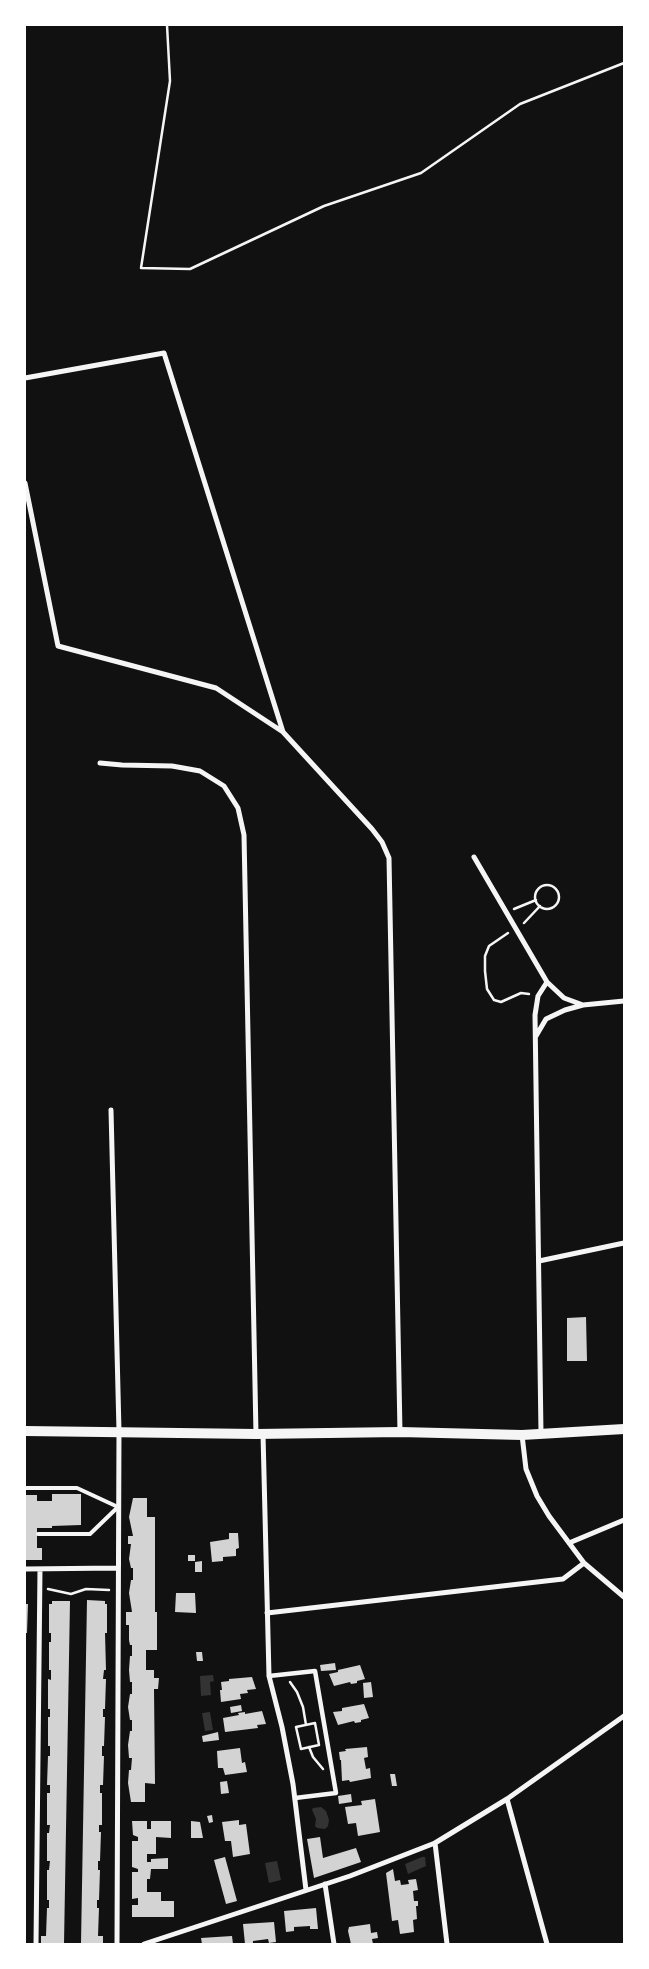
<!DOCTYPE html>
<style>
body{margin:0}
#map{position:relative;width:649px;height:1969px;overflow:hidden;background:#111;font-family:Bitter,serif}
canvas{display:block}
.frame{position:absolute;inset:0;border:26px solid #fff;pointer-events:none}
</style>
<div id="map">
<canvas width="649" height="1969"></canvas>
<div class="frame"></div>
</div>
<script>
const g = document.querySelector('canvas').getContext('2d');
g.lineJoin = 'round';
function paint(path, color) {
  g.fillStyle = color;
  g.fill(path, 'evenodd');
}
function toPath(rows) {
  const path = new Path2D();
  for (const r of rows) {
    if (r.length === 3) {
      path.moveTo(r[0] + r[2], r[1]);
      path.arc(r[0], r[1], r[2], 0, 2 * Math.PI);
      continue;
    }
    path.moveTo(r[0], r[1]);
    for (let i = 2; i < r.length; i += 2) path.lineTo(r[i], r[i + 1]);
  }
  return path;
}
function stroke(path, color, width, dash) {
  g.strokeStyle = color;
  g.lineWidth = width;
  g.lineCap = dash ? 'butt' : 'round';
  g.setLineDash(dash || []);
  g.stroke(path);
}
const water = toPath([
 [213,1675,214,1681,210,1682,211,1695,201,1696,200,1676],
 [210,1712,213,1730,205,1731,202,1713],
 [321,1807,326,1811,329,1820,328,1826,325,1829,317,1828,315,1826,316,1819,312,1810,313,1808],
 [422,1857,425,1857,426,1866,408,1874,405,1864],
 [277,1861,281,1880,269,1883,265,1863]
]);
const building = toPath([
 [586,1317,587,1361,567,1361,567,1318],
 [52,1494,81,1494,81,1525,52,1526,52,1528,37,1528,37,1548,42,1548,42,1560,25,1560,25,1495,37,1495,37,1501,52,1501],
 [133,1498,147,1498,147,1517,155,1517,155,1612,157,1612,157,1650,146,1650,146,1670,154,1670,154,1678,159,1678,158,1689,154,1689,155,1784,145,1783,145,1802,131,1802,128,1783,129,1770,131,1770,132,1758,129,1758,128,1745,130,1731,132,1731,132,1720,130,1720,128,1707,130,1694,132,1694,132,1682,130,1682,129,1670,130,1656,132,1656,132,1645,130,1645,129,1640,129,1625,126,1625,126,1612,132,1612,129,1593,131,1580,133,1580,133,1568,131,1568,129,1559,131,1544,128,1544,128,1536,133,1536,129,1517],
 [229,1533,238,1533,239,1548,236,1549,236,1556,223,1557,223,1561,212,1562,210,1542,229,1539],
 [188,1555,195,1555,195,1561,188,1561],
 [202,1561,202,1572,195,1572,195,1562],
 [176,1593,195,1593,196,1613,175,1612],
 [87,1600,105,1601,105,1604,107,1604,107,1633,105,1633,106,1670,104,1670,103,1679,106,1679,105,1709,103,1709,103,1717,105,1717,104,1746,102,1746,102,1756,104,1756,103,1785,100,1785,100,1793,102,1793,102,1825,99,1825,99,1832,101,1832,100,1861,98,1861,98,1870,100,1870,99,1900,97,1900,97,1908,99,1908,98,1936,103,1936,103,1944,81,1943],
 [52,1601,70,1601,64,1944,41,1944,41,1936,46,1936,47,1908,49,1908,49,1900,47,1900,47,1870,49,1870,50,1861,47,1861,47,1833,49,1833,50,1825,47,1825,47,1793,50,1793,50,1785,47,1785,48,1756,50,1756,50,1746,48,1746,48,1717,50,1717,50,1709,48,1709,48,1679,51,1680,51,1670,49,1670,49,1642,51,1642,51,1633,49,1633,49,1604,52,1604],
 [25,1604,28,1604,27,1633,25,1633],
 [196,1652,202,1652,203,1661,197,1661],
 [335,1663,336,1670,321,1671,320,1665],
 [360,1665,365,1679,357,1681,357,1683,351,1684,350,1682,334,1686,329,1674,338,1672,338,1670],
 [252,1677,256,1689,247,1690,248,1693,240,1694,241,1699,221,1702,220,1690,222,1690,221,1682,229,1681,229,1679],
 [371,1682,373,1697,364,1698,363,1683],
 [364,1704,369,1718,361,1720,361,1722,355,1723,354,1721,338,1725,333,1712,342,1711,342,1708],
 [241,1705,242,1711,231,1713,230,1707],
 [262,1711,266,1724,257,1725,258,1728,225,1732,223,1718,239,1715,238,1713,245,1712,245,1714],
 [218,1732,219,1740,203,1742,202,1736],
 [367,1747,368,1757,364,1758,366,1769,370,1768,371,1778,350,1782,349,1780,342,1781,341,1760,340,1760,339,1752,346,1751,345,1749],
 [240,1748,242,1763,245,1762,247,1772,225,1775,223,1768,218,1768,217,1751],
 [390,1774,395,1774,397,1786,392,1786],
 [227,1781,229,1793,221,1794,220,1782],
 [351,1794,352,1802,339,1804,338,1796],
 [375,1799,380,1832,358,1836,356,1823,348,1824,345,1807,362,1805,361,1801],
 [212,1815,213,1822,209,1823,207,1816],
 [239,1820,239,1825,246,1824,250,1854,233,1857,231,1841,225,1841,222,1822],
 [132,1821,147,1821,147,1829,151,1829,151,1821,171,1821,171,1838,156,1837,156,1854,147,1854,147,1862,151,1862,151,1859,168,1858,168,1869,151,1869,150,1879,147,1879,147,1892,161,1892,161,1901,174,1901,174,1917,132,1917,132,1905,138,1905,138,1898,132,1899,132,1872,138,1872,138,1869,132,1867,132,1841,138,1841,138,1837,133,1835],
 [191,1821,200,1822,203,1838,191,1838],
 [320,1837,323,1858,356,1848,361,1862,314,1878,307,1839],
 [225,1857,237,1901,226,1904,214,1860],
 [393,1869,395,1881,400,1880,401,1885,409,1884,408,1880,416,1879,418,1890,413,1891,414,1901,418,1901,418,1906,416,1906,417,1919,413,1920,414,1932,400,1934,398,1920,392,1921,386,1873],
 [316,1908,318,1929,310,1929,310,1926,294,1927,294,1931,286,1932,284,1911],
 [274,1922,276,1942,269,1943,268,1939,253,1941,253,1944,245,1944,243,1924],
 [370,1924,371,1933,377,1932,378,1938,372,1939,373,1944,351,1944,348,1931,349,1927],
 [232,1936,233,1944,202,1944,201,1938]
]);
const path = toPath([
 [167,25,170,81,141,268,190,269,324,206,421,173,520,104,624,63],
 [547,897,12],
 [514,909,536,900],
 [524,923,540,906],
 [508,933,489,946,485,956,485,971,487,989,494,1000,501,1002,521,993,529,994],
 [48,1589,71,1594,86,1589,109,1590],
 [290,1682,297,1692,303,1707,306,1725],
 [315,1723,319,1745,301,1749,296,1727,315,1723],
 [309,1747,313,1757,323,1769]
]);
const service = toPath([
 [25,1488,77,1488,118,1507,90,1534,38,1534]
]);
const pedestrian = toPath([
 [269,1676,315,1671,336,1793,295,1798]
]);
const minor = toPath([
 [25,378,164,353,283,732],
 [25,483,58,646,216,688,283,732,372,829,382,842,389,858,400,1432],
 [100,763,122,765,172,766,200,771,224,786,238,808,244,835,256,1434],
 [474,857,547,982,564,998,583,1005,624,1001],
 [536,1036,546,1019,565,1010,583,1005],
 [111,1110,119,1431,117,1944],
 [539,1261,624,1243],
 [541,1433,535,1015,538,996,547,982],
 [263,1434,269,1676,282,1727,293,1784,306,1890],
 [522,1435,526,1469,537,1496,549,1516,584,1563,624,1597],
 [569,1543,624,1520],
 [25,1569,117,1568],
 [267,1613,563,1579,584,1563],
 [507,1799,547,1944],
 [435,1843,447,1944],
 [325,1884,334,1944],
 [36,1944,40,1569],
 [144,1944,350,1876,435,1843,507,1799,624,1716]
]);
const secondary = toPath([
 [25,1431,256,1434,400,1432,522,1435,624,1429]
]);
paint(water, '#333');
paint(building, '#d3d3d3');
stroke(path, '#f5f5f5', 2.5);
stroke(service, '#f5f5f5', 4);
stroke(pedestrian, '#f5f5f5', 4.5);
stroke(minor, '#f5f5f5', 5);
stroke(secondary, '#f5f5f5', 10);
</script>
